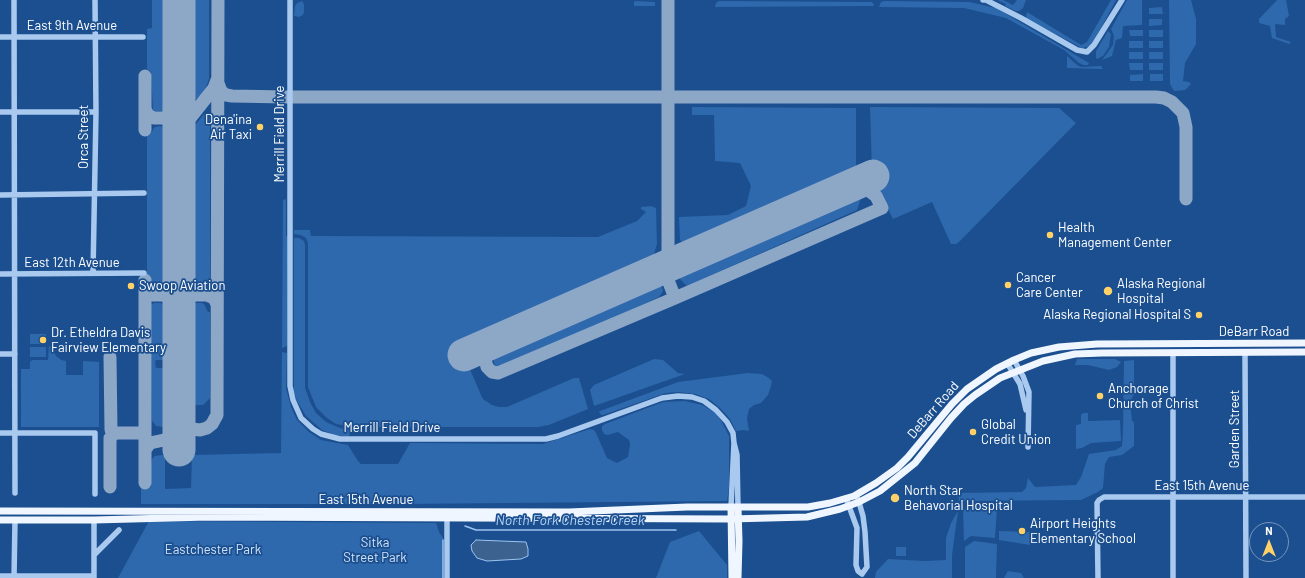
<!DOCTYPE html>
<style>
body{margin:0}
#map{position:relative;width:1305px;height:578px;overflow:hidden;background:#1b4f8f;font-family:Barlow,sans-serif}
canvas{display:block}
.north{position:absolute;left:1249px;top:522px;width:40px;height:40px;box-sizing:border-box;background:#1b4f8f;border:1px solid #7695bc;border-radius:50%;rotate:0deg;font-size:11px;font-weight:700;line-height:16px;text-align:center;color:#fff}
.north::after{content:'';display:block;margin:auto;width:14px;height:18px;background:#ffd166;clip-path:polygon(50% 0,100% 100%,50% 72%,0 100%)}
</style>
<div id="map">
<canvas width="1305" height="578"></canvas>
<div class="north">N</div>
</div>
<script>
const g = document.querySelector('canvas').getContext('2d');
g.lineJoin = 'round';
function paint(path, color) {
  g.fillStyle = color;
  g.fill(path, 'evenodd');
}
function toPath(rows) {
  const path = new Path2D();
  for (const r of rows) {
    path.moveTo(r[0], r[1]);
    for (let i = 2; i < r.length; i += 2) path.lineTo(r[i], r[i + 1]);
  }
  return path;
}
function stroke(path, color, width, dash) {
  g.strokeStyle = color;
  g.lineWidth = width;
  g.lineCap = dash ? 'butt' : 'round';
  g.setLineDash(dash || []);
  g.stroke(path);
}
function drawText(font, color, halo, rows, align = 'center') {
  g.font = font + ' Barlow,sans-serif';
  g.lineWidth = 3.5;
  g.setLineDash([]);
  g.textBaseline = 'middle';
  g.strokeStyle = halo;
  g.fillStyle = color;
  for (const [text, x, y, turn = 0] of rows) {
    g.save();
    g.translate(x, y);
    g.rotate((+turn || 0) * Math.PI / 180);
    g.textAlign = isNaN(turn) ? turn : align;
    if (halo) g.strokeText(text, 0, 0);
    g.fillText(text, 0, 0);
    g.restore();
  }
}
const green = toPath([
 [152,0,168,0,168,105,167,108,164,111,155,111,153,110,151,72,147,69,147,29,152,28],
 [190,0,209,0,209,79,206,87,201,95,198,98,191,101,189,94],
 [997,0,1003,0,1013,5,1017,0,1026,0,1023,8,1019,11,1016,11,1005,6,1006,4],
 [1111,0,1116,0,1092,45,1087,47,1082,48,1027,19,1026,16,1027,12,1081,45,1087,42],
 [1127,0,1142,0,1142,25,1123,26,1122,38,1116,40,1112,56,1102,60,1113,45,1114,36,1111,29],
 [1169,0,1191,0,1196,19,1196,44,1185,63,1183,81,1189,82,1191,84,1185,90,1174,91,1170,84],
 [1277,0,1286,0,1289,16,1285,19,1285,25,1275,24,1276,37,1291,42,1289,44,1272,38,1270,26,1259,23,1259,19],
 [302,1,304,4,304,12,303,15,299,17,294,16,295,6,297,3],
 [634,1,655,2,655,6,634,6],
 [719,1,871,2,873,3,874,6,715,7,716,3],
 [884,1,969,2,996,8,1089,63,1088,65,1084,65,1079,63,1064,50,1006,18,964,8,879,7,881,2],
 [1162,7,1163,14,1149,14,1149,8],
 [1149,19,1162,19,1162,25,1149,26],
 [1129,30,1143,30,1143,36,1130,36],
 [1149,30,1163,30,1163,37,1149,37],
 [1108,31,1111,34,1109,47,1103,56,1097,59,1096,58,1096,51],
 [1129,41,1143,41,1143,48,1129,48],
 [1149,41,1163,41,1163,48,1149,48],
 [1129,52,1143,52,1143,59,1129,59],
 [1149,52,1163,52,1163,59,1149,59],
 [1067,56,1077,65,1081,67,1101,66,1103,69,1067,68],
 [1129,63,1143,63,1143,70,1130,70],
 [1149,63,1163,63,1163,70,1149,70],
 [1143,74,1143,81,1130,81,1130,75],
 [1150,74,1163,74,1163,81,1150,81],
 [692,107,856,108,856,171,692,245,683,243,680,240,679,217,728,215,746,206,751,186,740,163,715,161,714,115,692,115],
 [870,107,1059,108,1076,123,960,241,956,244,951,244,932,202,893,219,875,183,872,171],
 [204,114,209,115,210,119,210,278,207,283,200,287,192,285,189,283,188,278,189,141,191,132,195,125],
 [160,126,165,127,167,129,167,136,168,278,163,286,156,288,149,283,149,279,147,279,147,132,152,132,153,129,155,127],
 [857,196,861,198,857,210,687,286,680,279,680,274,683,269,847,197],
 [286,199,286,236,288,237,287,346,282,348,283,200],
 [651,206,656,208,657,244,653,257,646,263,460,346,481,395,483,399,492,405,499,407,507,407,574,378,579,378,588,409,549,425,538,427,363,427,348,426,336,424,327,418,316,407,308,387,308,243,306,238,301,235,294,234,294,230,310,230,311,236,598,237,637,221,646,212,641,209,641,207],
 [294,238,299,238,304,241,305,245,305,388,310,402,316,413,326,422,340,428,349,430,350,433,349,437,335,435,322,430,306,416,297,401,294,392],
 [653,282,657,283,662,287,663,291,659,297,505,368,495,367,493,359,496,354],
 [154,303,161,303,168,311,168,359,167,360,156,360,155,362,156,368,167,368,167,424,166,427,164,427,156,426,152,421,151,305],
 [195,303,202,303,204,304,208,312,210,312,210,398,203,405,195,405,190,401,189,396,188,309],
 [30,334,46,334,46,344,30,344],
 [49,346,52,347,56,356,61,360,66,361,66,375,83,375,83,361,99,362,99,427,21,427,21,369,30,369,30,362,32,360,48,360],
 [30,347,46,347,46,357,30,357],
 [282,352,287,353,286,388,291,407,297,420,309,432,321,440,348,445,358,461,361,464,398,464,410,443,543,444,590,429,594,430,596,433,607,458,617,463,628,457,630,444,629,440,618,432,608,435,604,434,602,430,602,426,605,424,663,402,685,401,702,405,716,413,722,422,729,436,729,488,727,501,400,504,398,500,384,499,383,504,141,504,141,488,151,487,151,464,152,459,155,456,162,455,165,456,165,489,191,488,192,455,281,453],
 [654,359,663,360,678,373,685,374,594,406,590,390,594,385],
 [1077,359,1115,359,1121,362,1117,367,1109,370,1088,365,1075,365],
 [1134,360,1134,394,1130,402,1132,421,1134,422,1134,446,1122,455,1109,457,1105,464,1103,488,1098,492,1081,500,959,501,958,493,1022,492,1026,488,1028,478,1035,487,1076,485,1081,477,1089,454,1116,450,1122,446,1123,433,1124,361],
 [748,373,762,374,769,378,772,381,771,386,768,395,761,403,754,405,749,409,747,418,749,431,743,430,736,431,730,419,720,408,709,399,695,394,679,392,666,393,603,415,601,415,599,412,600,411,678,382],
 [1083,413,1088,413,1088,421,1120,420,1121,441,1091,443,1082,448,1076,449,1076,425,1081,424,1081,415],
 [963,509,997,509,995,538,971,536,964,541],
 [958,511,952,555,952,578,875,578,876,572,888,559,925,561,946,560,946,538,951,523],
 [149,521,436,523,439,532,443,538,444,578,118,578],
 [699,531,727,565,727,578,656,578,670,542],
 [999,531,1033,532,1030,545,999,540],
 [974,541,997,544,996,578,965,578,965,547],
 [896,547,906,547,906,556,896,556],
 [1008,571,1021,573,1024,578,1004,578]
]);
const water = toPath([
 [476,540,526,542,528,549,528,556,521,559,487,561,477,558,472,551,471,545,476,540]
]);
const stream = toPath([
 [465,526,476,530,676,530],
 [443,578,443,540]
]);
const taxiway = toPath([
 [668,0,668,280,675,298],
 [218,83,221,91,226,95,232,96,285,97,1156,97,1164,98,1172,102,1183,113,1186,127,1186,199],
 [145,109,148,115,154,118,187,118,191,117,214,88,217,80],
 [163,118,169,120,175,125,178,132,179,142],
 [163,118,169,116,175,111,179,96],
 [145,130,145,76],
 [145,295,207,295,214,298,217,304],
 [163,295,170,298,175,302,179,317],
 [163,295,169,292,174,289,179,276],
 [507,337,490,349,486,354,485,359,487,367,492,372,498,373,675,298,882,208,876,196,868,190,854,189,835,192],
 [110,357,111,430,115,433,145,433],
 [179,416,186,427,192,429,200,430,207,428,212,424,217,415,218,0],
 [145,450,150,443,164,440,172,437,175,434,179,425],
 [145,483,145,280],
 [110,487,110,438,115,433]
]);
const runway = toPath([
 [464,355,873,176],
 [179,450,179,0]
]);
const minor = toPath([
 [14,0,15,493],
 [290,0,290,386,293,400,301,418,313,429,321,434,340,439,546,439,558,436,662,398,678,396,692,397,704,401,716,410,727,422,733,433,734,443],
 [983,0,986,0,1021,18,1077,50,1087,52,1094,45,1122,0],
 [0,37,143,37],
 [0,112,96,112],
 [0,195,144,193],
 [93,273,96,112,95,0],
 [0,274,144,273],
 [1173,353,1173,578],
 [1245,353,1246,578],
 [0,354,15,354],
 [1014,360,1023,376,1029,392,1028,447],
 [1007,363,1020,384,1026,410],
 [0,433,95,433,95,494],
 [846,498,857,528,856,565,858,571,862,574,867,567,865,532,863,516,858,499],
 [731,507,734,443,737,455,738,507],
 [94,555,119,530],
 [0,576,94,576],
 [14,578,15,520],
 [94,578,94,520],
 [447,578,447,514],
 [1098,578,1097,503,1099,500,1104,497,1305,497]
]);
const major = toPath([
 [731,507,732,578],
 [738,507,739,541,738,578],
 [0,511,569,512,687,507,808,507,830,503,854,496,876,483,897,468,908,457,952,404,967,389,996,369,1014,360,1031,353,1059,347,1097,344,1305,343],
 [0,520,94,520,208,517,731,519,807,517,840,509,859,502,880,491,915,463,951,418,964,404,975,395,1000,378,1043,361,1075,354,1102,353,1305,352]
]);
const markers = [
 [260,127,4,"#ffd166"],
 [1050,235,4,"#ffd166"],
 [1008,285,4,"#ffd166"],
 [131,286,4,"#ffd166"],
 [1108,291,5,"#ffd166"],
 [1199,315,4,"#ffd166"],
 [43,340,4,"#ffd166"],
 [1100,396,4,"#ffd166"],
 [973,432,4,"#ffd166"],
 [895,498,5,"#ffd166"],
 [1022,531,4,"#ffd166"]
];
const streetNames = [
 ["East 9th Avenue",72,26],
 ["Merrill Field Drive",280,134,-90],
 ["Orca Street",84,137,-90],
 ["East 12th Avenue",72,263],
 ["DeBarr Road",1254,332],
 ["DeBarr Road",933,410,-49],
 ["Merrill Field Drive",392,428],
 ["Garden Street",1235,429,-90],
 ["East 15th Avenue",1202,486],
 ["East 15th Avenue",366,500]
];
const poiNames = [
 ["Dena'ina",252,120,"right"],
 ["Air Taxi",252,135,"right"],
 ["Health",1058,228],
 ["Management Center",1058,243],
 ["Cancer",1016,278],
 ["Care Center",1016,293],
 ["Alaska Regional",1117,284],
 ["Hospital",1117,299],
 ["Swoop Aviation",139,286],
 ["Alaska Regional Hospital S",1191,315,"right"],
 ["Dr. Etheldra Davis",51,333],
 ["Fairview Elementary",51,348],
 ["Anchorage",1108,389],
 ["Church of Christ",1108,404],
 ["Global",981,425],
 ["Credit Union",981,440],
 ["North Star",904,491],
 ["Behavorial Hospital",904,506],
 ["Airport Heights",1030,524],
 ["Elementary School",1030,539]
];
const parkNames = [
 ["Sitka",375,543],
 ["Street Park",375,558],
 ["Eastchester Park",213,550]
];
const waterNames = [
 ["North Fork Chester Creek",570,520]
];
paint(green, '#2e69ad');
paint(water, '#3c6290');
stroke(water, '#9cc4f0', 1);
stroke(stream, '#9cc4f0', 1.5);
stroke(taxiway, '#8da7c7', 13);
stroke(runway, '#8da7c7', 33);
stroke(minor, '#a9c9ee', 5.5);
stroke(major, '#f0f6ff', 7);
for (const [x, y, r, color] of markers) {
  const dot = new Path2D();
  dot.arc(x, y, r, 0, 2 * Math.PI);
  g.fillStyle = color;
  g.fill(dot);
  stroke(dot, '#1b4f8f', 1.5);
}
drawText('13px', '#fff', '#1b4f8f', streetNames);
drawText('13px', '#fff', '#1b4f8f', poiNames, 'left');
drawText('13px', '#cfe3fa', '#1b4f8f', parkNames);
drawText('italic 14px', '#b5d3f5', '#1b4f8f', waterNames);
</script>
